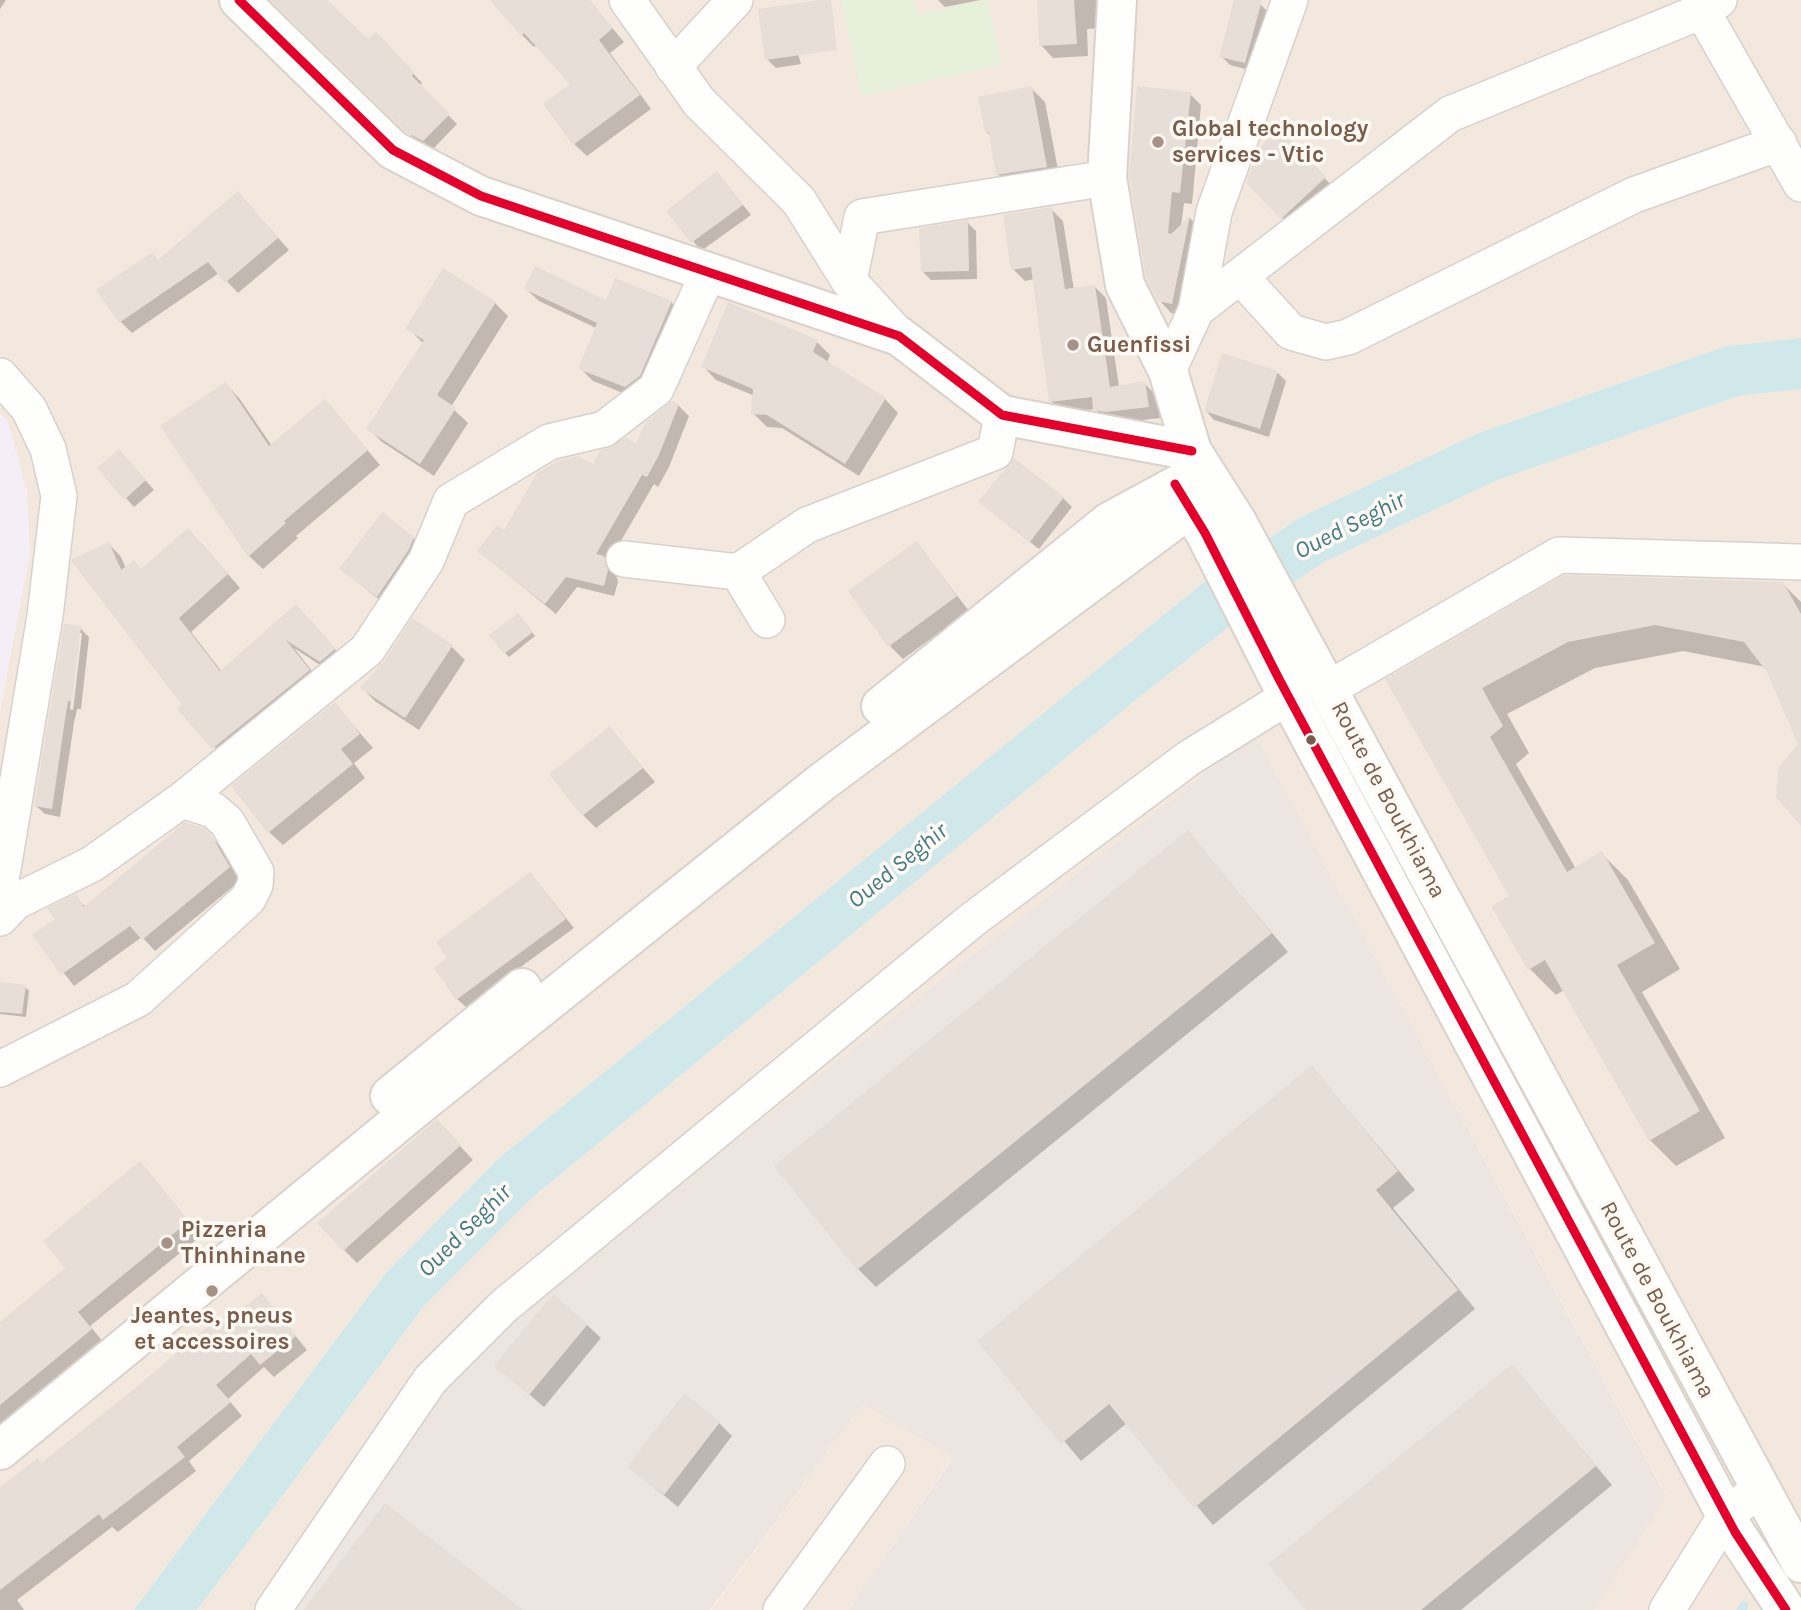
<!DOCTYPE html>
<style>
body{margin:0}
canvas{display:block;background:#f9f5f0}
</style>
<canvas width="1801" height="1610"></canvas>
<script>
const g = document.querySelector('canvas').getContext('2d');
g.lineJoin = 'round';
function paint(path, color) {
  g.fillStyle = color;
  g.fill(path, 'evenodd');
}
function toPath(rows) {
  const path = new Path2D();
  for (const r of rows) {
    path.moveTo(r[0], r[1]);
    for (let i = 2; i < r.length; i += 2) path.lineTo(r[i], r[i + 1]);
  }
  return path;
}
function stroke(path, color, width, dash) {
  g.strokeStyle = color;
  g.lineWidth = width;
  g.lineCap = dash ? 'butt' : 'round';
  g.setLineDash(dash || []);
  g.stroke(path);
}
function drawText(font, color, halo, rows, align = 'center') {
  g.font = font + ' Karla,sans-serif';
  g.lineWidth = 7;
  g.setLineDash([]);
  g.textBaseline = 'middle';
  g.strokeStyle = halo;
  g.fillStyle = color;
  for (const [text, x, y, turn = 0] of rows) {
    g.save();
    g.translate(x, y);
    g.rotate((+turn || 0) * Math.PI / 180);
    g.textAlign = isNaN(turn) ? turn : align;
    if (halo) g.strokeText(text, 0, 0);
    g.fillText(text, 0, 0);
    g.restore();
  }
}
const residential = toPath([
 [0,0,1801,0,1801,338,1726,346,1476,434,1299,518,1204,582,498,1159,386,1273,134,1610,0,1610],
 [1801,389,1801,1610,1594,1610,1666,1495,1255,735,430,1392,297,1610,197,1610,424,1306,533,1197,1143,694,1234,623,1324,562,1495,481,1738,396],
 [863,1404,953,1456,849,1610,711,1610]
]);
const commercial = toPath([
 [1679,1509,1729,1589,1717,1610,1616,1610]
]);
const industrial = toPath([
 [1255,735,1666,1496,1594,1610,849,1610,953,1457,863,1404,710,1610,297,1610,430,1392,620,1231]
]);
const education = toPath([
 [0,414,7,419,27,491,30,553,0,712]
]);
const green = toPath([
 [841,0,914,0,918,14,987,0,1002,65,862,96]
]);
const water = toPath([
 [1801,338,1801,389,1738,396,1495,481,1324,562,1234,623,1143,694,533,1197,424,1306,197,1610,134,1610,386,1273,498,1159,1204,582,1299,518,1476,434,1726,346]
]);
const shadow = toPath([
 [0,0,6,0,0,9],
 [273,0,324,0,368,42,385,43,422,83,419,86,457,124,433,149,417,141],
 [492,0,589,0,624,42,610,53,651,109,587,156,574,144,573,84,537,45,534,47,522,35],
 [938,0,980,0,945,7],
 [1039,0,1102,0,1103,28,1087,29,1088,56,1053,58,1041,45],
 [1236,0,1260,4,1269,13,1253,71,1230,65,1221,56],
 [787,17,801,64,776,68,767,59],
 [1031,88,1045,102,1060,180,1011,188,998,174,992,137,987,132],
 [1189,93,1201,105,1192,204,1184,203,1181,227,1190,218,1201,230,1184,315,1171,313,1159,300,1148,278],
 [1279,131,1338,192,1295,231,1248,183],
 [725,182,751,215,701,251,669,211],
 [238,193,289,250,238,293,219,273,132,333,120,321,152,254,159,261],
 [1051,209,1063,221,1074,290,1095,287,1106,298,1119,387,1144,383,1156,395,1160,418,1118,423,1107,421,1095,409,1063,413,1051,401,1034,279,1025,281,1013,269],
 [967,222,976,231,977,279,931,280,922,271],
 [526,289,607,302,671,302,684,315,638,399,593,381,580,368,596,328,539,301],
 [495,303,508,316,451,407,468,423,434,476,382,442,368,428,424,344,408,328],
 [817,342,830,355,827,363,885,399,898,413,859,476,782,428,767,427,753,413,755,396,716,380,703,366],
 [1278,373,1286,381,1269,437,1214,420,1206,411],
 [226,384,239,398,272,446,338,415,380,465,296,536,298,538,263,569,249,556],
 [678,405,689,416,669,467,658,487,654,484,608,563,615,569,618,582,614,596,577,587,556,614,479,551,594,467,636,445],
 [128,460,154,490,134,507,126,498],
 [1063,498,1072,507,1039,549,989,510],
 [413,538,422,547,386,605,341,569],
 [201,543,240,588,191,632,222,672,309,619,347,663,334,674,294,648,322,684,227,761,180,709,184,706,109,544,121,557,126,568,142,571],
 [917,543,969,611,903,659,890,646],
 [1782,583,1801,602,1801,823,1801,744,1766,667,1683,651,1595,668,1507,714,1529,753,1516,764,1576,869,1602,854,1628,880,1680,969,1642,992,1725,1138,1676,1166,1650,1140,1564,990,1556,995,1530,969,1494,907,1511,897,1387,680],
 [522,619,535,636,509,657,505,653],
 [65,626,80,628,89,637,81,709,77,709,74,723,60,817,45,814,36,806],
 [79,633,82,633,73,710,70,709],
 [452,647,465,660,419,730,376,702,362,688],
 [335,704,373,748,354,763,365,778,283,845,269,832],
 [609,728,655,782,596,828,583,815],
 [1188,832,1288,952,876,1287,858,1269],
 [210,836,223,849,241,880,155,951,142,937,74,986,35,936,57,920,75,897,86,907],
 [538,883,574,928,466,1007,457,999],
 [0,984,25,987,29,991,26,1017,0,1014],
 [1312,1067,1415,1190,1393,1208,1475,1309,1213,1525,1127,1423,1081,1461,979,1341],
 [450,1135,473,1160,357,1263,344,1250],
 [140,1164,201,1236,90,1326,104,1343,0,1430,0,1324,67,1268],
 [262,1295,307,1350,274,1377,264,1367,228,1399,242,1416,189,1461,196,1471,118,1532,112,1527,17,1600,24,1610,0,1610,0,1489,41,1464],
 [587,1325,601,1338,544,1407,496,1366],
 [1512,1366,1612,1485,1461,1610,1308,1610],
 [719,1423,732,1436,678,1507,629,1467]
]);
const stream = toPath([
 [1741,1610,1744,1606]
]);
const building = toPath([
 [270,0,327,0,368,39,376,32,415,73,412,76,450,114,423,141,406,132],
 [490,0,589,0,613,28,599,40,640,95,573,145,543,104,570,84,524,33,521,36],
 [820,0,831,0,837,50,765,60,758,9],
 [1037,0,1074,0,1077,44,1039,46],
 [1234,0,1262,0,1245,63,1219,57],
 [1032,86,1047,167,996,175,989,132,985,133,978,97],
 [1137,86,1191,92,1180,193,1172,192,1168,233,1171,234,1190,216,1172,304,1157,301,1146,278,1129,177],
 [1279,129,1326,177,1281,219,1246,183,1258,149],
 [717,171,743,205,691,243,666,211],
 [238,191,278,238,225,283,208,262,119,323,96,290,153,252,158,260],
 [1052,207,1065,289,1095,285,1110,387,1145,381,1149,407,1106,412,1093,410,1092,397,1049,402,1031,267,1011,270,1003,215],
 [968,220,969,271,921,272,919,228],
 [535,266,606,300,615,278,672,301,640,376,625,387,578,369,597,323,524,289],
 [443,268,496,302,437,395,456,408,420,464,366,429,424,340,405,329],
 [728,302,818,340,813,352,886,398,845,464,767,415,751,414,753,389,701,367],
 [1222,353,1278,371,1260,429,1204,411],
 [226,382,269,446,325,399,368,450,284,521,286,523,248,557,160,426],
 [672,401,679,404,659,455,647,477,642,475,596,554,604,556,608,570,604,586,566,577,545,604,477,551,497,525,504,530,537,473,557,461,578,456,593,464,601,450,626,438,636,443,645,423],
 [119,449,146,480,124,500,97,468],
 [1014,458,1064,497,1030,542,978,502],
 [382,512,414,537,408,551,377,597,339,569],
 [188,528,228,574,179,618,220,671,296,604,335,649,320,662,286,640,310,670,212,749,177,709,182,705,72,562,72,559,109,542,121,570,134,560,141,569],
 [917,541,957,596,888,647,848,591],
 [1564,575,1783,582,1801,614,1801,826,1776,797,1779,767,1798,744,1767,672,1744,642,1655,625,1568,642,1482,688,1503,726,1490,737,1567,872,1602,851,1655,943,1617,965,1700,1111,1649,1141,1545,960,1528,970,1491,906,1509,896,1385,679],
 [518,613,533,632,504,654,489,635],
 [412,618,453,645,405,718,360,688,384,661],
 [64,624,81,626,72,701,68,701,66,713,52,809,34,806],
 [335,702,360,734,341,749,353,764,268,833,231,786],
 [610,726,643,768,582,816,549,774],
 [185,822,203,828,211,835,230,867,142,940,130,926,61,975,32,935,55,919,47,908,76,894,84,907],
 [1188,830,1272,933,857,1270,774,1166],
 [530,872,566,919,456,1000,434,968,447,958,436,942],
 [0,982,26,985,22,1014,0,1012],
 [1312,1065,1398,1171,1376,1190,1458,1290,1194,1508,1109,1404,1061,1444,977,1341],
 [437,1119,461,1145,343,1251,317,1223],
 [140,1161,189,1221,78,1312,92,1329,0,1405,0,1322,65,1268,43,1241],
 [262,1293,296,1336,260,1365,251,1354,216,1385,231,1402,177,1447,185,1457,103,1520,99,1514,0,1590,0,1487,38,1458,41,1463,133,1390,219,1317,224,1323],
 [553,1294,588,1324,529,1395,494,1366],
 [1512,1364,1596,1466,1421,1610,1306,1610,1268,1564],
 [684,1393,720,1422,664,1495,627,1467],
 [385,1503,523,1610,304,1610]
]);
const street = toPath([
 [627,0,699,102,799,201,849,281,899,336],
 [1702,11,1801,184],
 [673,67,735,0],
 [1240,276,1291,332,1326,342,1348,337,1634,195,1779,143],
 [849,281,862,217,1107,178],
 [1196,310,1450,114,1702,11,1719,0],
 [1168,371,1196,310,1214,212,1290,0],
 [0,376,29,409,48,449,59,496,45,616,0,887],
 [624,559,738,572,807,525,995,452,1002,415],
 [738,572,767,620],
 [1328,689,1559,555,1801,562],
 [182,800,367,650,426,561,451,501,549,442,604,429,656,389,708,273],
 [0,918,15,902,92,864,182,800,213,810,227,822,256,872,255,885,248,899,138,999,0,1069],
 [273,1610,430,1380,504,1306,972,920,1189,758,1289,696],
 [781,1610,887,1464],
 [1667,1610,1726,1515,1760,1489]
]);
const secondary = toPath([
 [239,0,393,150,481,196,899,336,1002,415,1192,451],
 [1117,0,1107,178,1125,285,1168,371,1192,451,1237,522,1801,1563],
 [1176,486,1205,533,1279,679,1735,1532,1786,1610],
 [881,706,1109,522,1203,471],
 [390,1096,522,988],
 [0,1450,418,1106,822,782,1189,509,1217,492]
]);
const bus1 = toPath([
 [239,0,393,150,481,196,899,336,1002,415,1192,451],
 [1175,484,1205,533,1279,679,1735,1532,1786,1610]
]);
const markers = [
 [1158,142,7,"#a69286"],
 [1073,345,7,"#a69286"],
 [1311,740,6,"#7a5c4d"],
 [167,1243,7,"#a69286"],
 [212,1291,7,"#a69286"]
];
const poiNames = [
 ["Global technology",1172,129],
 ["services - Vtic",1172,155],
 ["Guenfissi",1087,345],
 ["Pizzeria",181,1230],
 ["Thinhinane",181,1256],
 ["Jeantes, pneus",212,1316,"center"],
 ["et accessoires",212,1342,"center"]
];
const streetNames = [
 ["Route de Boukhiama",1388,800,62],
 ["Route de Boukhiama",1657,1300,62]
];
const waterNames = [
 ["Oued Seghir",1350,526,-27],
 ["Oued Seghir",898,866,-39],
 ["Oued Seghir",465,1231,-45]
];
paint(residential, '#f2e8de');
paint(commercial, '#f6e8e1');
paint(industrial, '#ede5e0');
paint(education, '#f6eef6');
paint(green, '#e7f0db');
paint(water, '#d0e8ea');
paint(shadow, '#0003');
stroke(stream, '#d0e8ea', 9);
paint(building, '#e6ded7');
stroke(street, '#d7d1cb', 38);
stroke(secondary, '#d9d2cb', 42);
stroke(street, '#fefefd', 35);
stroke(secondary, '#fefefd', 38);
stroke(bus1, '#e4002b', 9);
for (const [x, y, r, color] of markers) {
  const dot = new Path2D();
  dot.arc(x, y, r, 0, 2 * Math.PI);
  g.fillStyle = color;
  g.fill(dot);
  stroke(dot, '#fffaf3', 2.5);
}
drawText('bold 23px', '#7a5c4d', '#fffaf3', poiNames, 'left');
drawText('23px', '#7a5c4d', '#fffaf3', streetNames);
drawText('italic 24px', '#437c86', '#fffaf3', waterNames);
</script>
